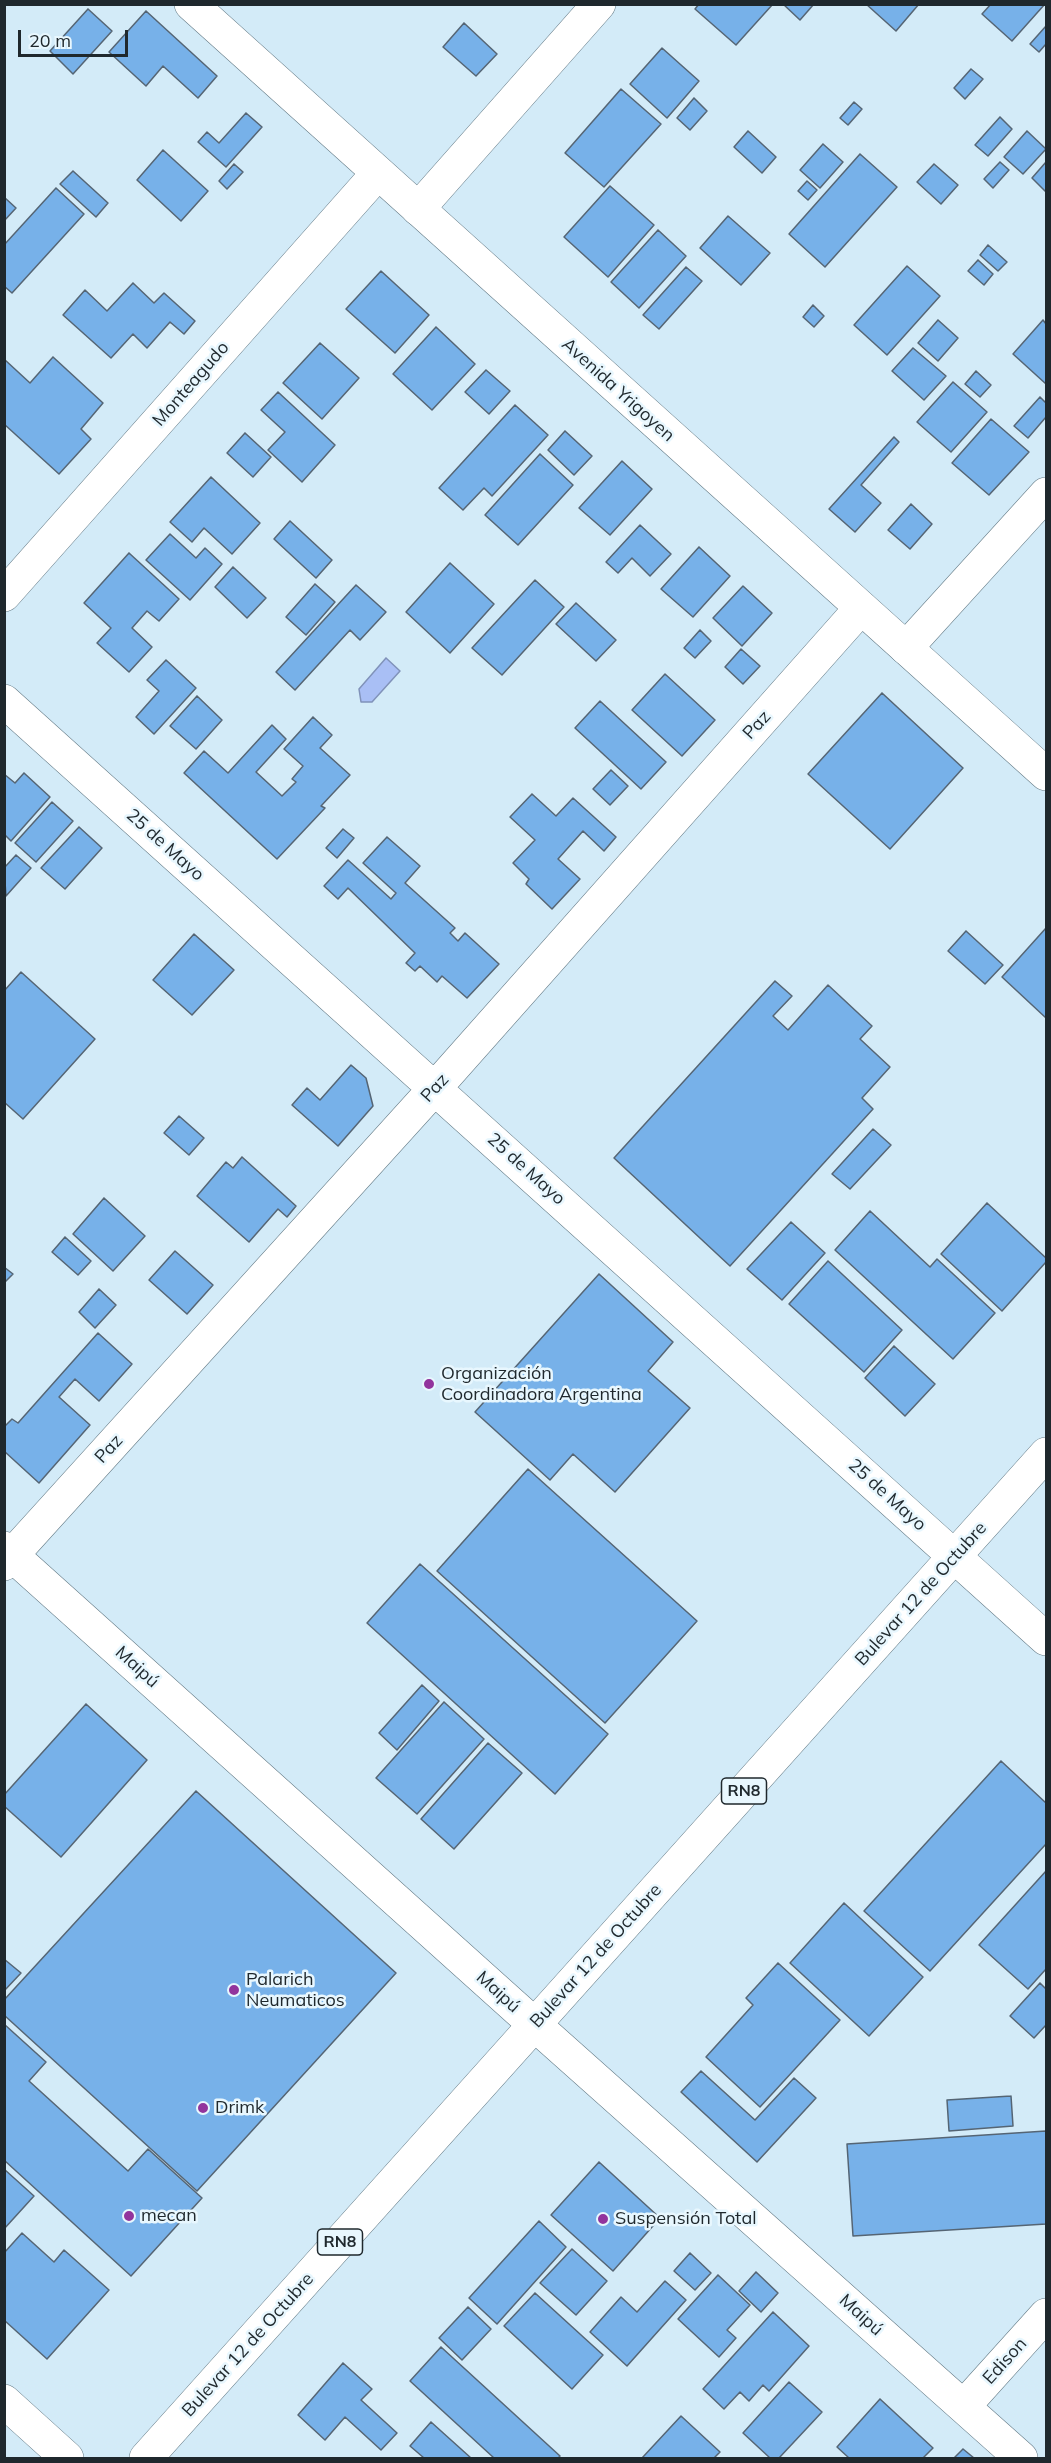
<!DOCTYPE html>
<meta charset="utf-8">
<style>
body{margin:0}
#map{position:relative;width:1051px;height:2463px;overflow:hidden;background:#d3ebf8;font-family:Mulish,sans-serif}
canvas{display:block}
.frame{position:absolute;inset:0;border:6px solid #1f282d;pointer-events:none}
.scale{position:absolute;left:18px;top:30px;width:110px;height:27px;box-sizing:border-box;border:3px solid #1f282d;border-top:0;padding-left:8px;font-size:18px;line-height:21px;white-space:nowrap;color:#1f282d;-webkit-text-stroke:4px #e8f7fe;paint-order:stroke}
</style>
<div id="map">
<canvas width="1051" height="2463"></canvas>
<div class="frame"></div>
<div class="scale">20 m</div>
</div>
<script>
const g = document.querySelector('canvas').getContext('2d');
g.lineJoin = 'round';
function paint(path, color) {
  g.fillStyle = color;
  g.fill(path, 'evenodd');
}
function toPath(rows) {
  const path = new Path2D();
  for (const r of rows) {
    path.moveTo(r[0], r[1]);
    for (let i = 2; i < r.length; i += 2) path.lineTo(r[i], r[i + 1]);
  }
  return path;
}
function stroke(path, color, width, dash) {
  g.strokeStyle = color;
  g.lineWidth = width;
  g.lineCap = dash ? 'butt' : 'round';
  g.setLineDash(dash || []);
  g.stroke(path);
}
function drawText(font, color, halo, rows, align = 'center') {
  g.font = font + ' Mulish,sans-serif';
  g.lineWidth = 5;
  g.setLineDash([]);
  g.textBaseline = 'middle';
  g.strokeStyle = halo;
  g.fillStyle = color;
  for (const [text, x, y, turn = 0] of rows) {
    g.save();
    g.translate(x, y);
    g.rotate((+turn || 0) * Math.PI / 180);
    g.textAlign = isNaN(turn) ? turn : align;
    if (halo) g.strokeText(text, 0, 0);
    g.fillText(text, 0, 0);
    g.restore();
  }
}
const water = toPath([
 [386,658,400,671,372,702,361,702,359,689,386,658]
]);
const building = toPath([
 [699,4,773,4,736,45,695,9,699,4],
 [783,4,814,4,800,20,783,4],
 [866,4,919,4,896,31,866,4],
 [991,4,1045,4,1012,41,982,14,991,4],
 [88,9,112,31,73,74,50,51,88,9],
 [146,11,217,76,198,98,163,66,146,86,109,52,146,11],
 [464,23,497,54,476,76,443,47,464,23],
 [1046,26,1046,44,1039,52,1030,44,1046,26],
 [662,48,699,81,667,118,630,84,662,48],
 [971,69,983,79,965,99,954,88,971,69],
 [621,89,661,124,604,187,565,153,621,89],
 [694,98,707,111,690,130,677,118,694,98],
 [854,102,862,109,848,125,840,118,854,102],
 [246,113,262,127,226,167,198,142,207,132,219,143,246,113],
 [1000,117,1012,129,988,156,975,145,1000,117],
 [748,131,776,157,762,173,734,147,748,131],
 [1027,131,1046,149,1023,174,1004,157,1027,131],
 [823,144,843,162,820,188,800,170,823,144],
 [163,150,208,191,181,221,137,180,163,150],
 [860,154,897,187,825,267,789,234,860,154],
 [1000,162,1009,170,993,188,984,179,1000,162],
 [1046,162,1046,192,1032,178,1046,162],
 [234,164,243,172,227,189,219,181,234,164],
 [934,164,958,185,941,204,917,182,934,164],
 [73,171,108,203,96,217,60,184,73,171],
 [807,181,817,190,808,200,798,191,807,181],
 [610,186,654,225,608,277,564,237,610,186],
 [56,188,84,214,12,293,4,286,4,245,56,188],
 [4,197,16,208,4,221,4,197],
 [728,216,770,253,741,285,700,248,728,216],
 [658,230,686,256,639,308,611,282,658,230],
 [988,245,1007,262,998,271,980,255,988,245],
 [978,260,993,274,984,285,968,271,978,260],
 [907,266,940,296,887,355,854,325,907,266],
 [686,267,702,281,659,329,643,315,686,267],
 [381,271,429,315,395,353,346,309,381,271],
 [133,283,154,303,164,293,195,321,184,334,170,322,147,348,133,334,111,358,63,315,85,290,107,311,133,283],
 [813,305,824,316,814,327,803,317,813,305],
 [938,320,958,338,938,361,918,343,938,320],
 [1043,320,1046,324,1046,384,1013,354,1043,320],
 [436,327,475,364,432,410,393,374,436,327],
 [320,343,359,378,322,419,283,383,320,343],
 [913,348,946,376,924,400,892,371,913,348],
 [53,357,103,403,81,429,91,439,59,474,4,424,4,359,30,383,53,357],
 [486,370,510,391,489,414,465,392,486,370],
 [976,371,991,385,980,397,965,384,976,371],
 [953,382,987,412,951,452,917,422,953,382],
 [278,392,335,445,302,482,268,450,285,432,261,410,278,392],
 [1040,397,1046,403,1046,417,1028,438,1014,426,1040,397],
 [515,405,548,435,492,496,484,488,463,510,439,488,515,405],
 [991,419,1029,452,989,495,952,463,991,419],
 [565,431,592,456,574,475,548,450,565,431],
 [245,433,271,457,253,477,227,453,245,433],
 [894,437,899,442,861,485,881,503,855,532,829,509,894,437],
 [540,454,573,485,518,545,485,515,540,454],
 [622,461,652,489,610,535,579,508,622,461],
 [211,477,260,523,232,554,204,528,192,542,170,522,211,477],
 [911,504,932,524,910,549,888,530,911,504],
 [290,521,332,560,316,578,274,539,290,521],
 [640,525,671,554,650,576,632,558,618,573,606,562,640,525],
 [170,534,196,558,205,548,222,564,190,600,146,560,170,534],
 [699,547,730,576,693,617,661,589,699,547],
 [129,553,179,599,159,621,147,611,132,628,152,647,129,672,97,643,111,628,84,603,129,553],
 [450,563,494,604,450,653,406,612,450,563],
 [233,567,266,598,247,618,215,587,233,567],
 [535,580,564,607,502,675,472,648,535,580],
 [315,584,335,602,306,635,286,617,315,584],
 [356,585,386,612,360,640,350,630,295,690,276,672,356,585],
 [743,586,772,613,742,646,713,618,743,586],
 [576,603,616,640,596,661,556,624,576,603],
 [700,630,711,641,695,658,684,648,700,630],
 [741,649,760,666,743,684,725,667,741,649],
 [166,660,196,688,154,734,136,717,159,691,147,680,166,660],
 [665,674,715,720,682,756,632,710,665,674],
 [882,693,963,768,890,849,808,774,882,693],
 [197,696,222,720,196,749,170,726,197,696],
 [600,701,666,762,641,789,575,728,600,701],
 [313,717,332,735,320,748,350,775,321,806,325,808,277,859,184,773,204,751,228,773,272,725,286,739,256,772,282,796,296,782,292,779,303,766,284,749,313,717],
 [611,770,628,786,610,805,593,789,611,770],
 [24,773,50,797,11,841,4,834,4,774,15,783,24,773],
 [532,794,556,816,573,798,616,837,604,851,583,831,558,859,580,879,552,909,526,884,529,879,513,863,535,840,510,817,532,794],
 [52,802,73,821,36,862,15,843,52,802],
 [79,827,102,848,65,889,41,868,79,827],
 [343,829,354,838,337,858,326,848,343,829],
 [387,837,420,866,405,883,455,928,450,933,458,941,465,933,499,964,467,998,442,976,437,982,420,966,415,971,406,963,415,953,348,888,338,899,324,886,348,860,391,899,396,893,363,863,387,837],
 [16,855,31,868,6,896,4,868,16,855],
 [1046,928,1046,1018,1002,977,1046,928],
 [966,931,1003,965,985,984,948,951,966,931],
 [194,934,234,970,192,1015,153,980,194,934],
 [21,972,95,1039,23,1119,4,1102,4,991,21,972],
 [775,981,792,996,773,1016,788,1030,828,985,872,1026,860,1039,890,1067,862,1098,873,1109,730,1266,614,1158,775,981],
 [351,1065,366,1078,373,1106,338,1146,292,1105,307,1088,320,1100,351,1065],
 [179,1116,204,1138,189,1155,164,1133,179,1116],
 [873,1129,891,1145,850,1189,832,1174,873,1129],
 [242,1157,296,1206,287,1217,278,1209,249,1242,197,1196,226,1162,233,1168,242,1157],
 [104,1198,145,1236,113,1271,73,1234,104,1198],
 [987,1203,1046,1258,1046,1262,1002,1311,941,1254,987,1203],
 [870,1211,930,1267,937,1259,995,1313,953,1359,835,1250,870,1211],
 [791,1222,825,1253,782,1300,747,1269,791,1222],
 [65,1237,91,1261,78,1275,52,1252,65,1237],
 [175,1251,213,1285,187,1314,149,1280,175,1251],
 [828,1261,902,1330,864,1372,789,1304,828,1261],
 [4,1267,13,1274,4,1283,4,1267],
 [599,1274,673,1342,648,1371,690,1408,615,1492,573,1454,550,1480,475,1412,599,1274],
 [99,1289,116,1305,95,1328,79,1312,99,1289],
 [98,1333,132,1364,99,1401,75,1379,59,1397,90,1425,39,1483,4,1451,4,1427,12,1419,18,1423,98,1333],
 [894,1346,935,1384,905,1416,865,1378,894,1346],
 [528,1469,697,1621,605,1723,437,1571,528,1469],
 [420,1564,608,1734,555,1794,367,1623,420,1564],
 [422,1685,439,1701,397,1750,379,1733,422,1685],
 [444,1702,484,1739,417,1814,376,1778,444,1702],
 [86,1704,147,1760,61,1857,4,1806,4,1795,86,1704],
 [488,1743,522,1773,454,1849,421,1819,488,1743],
 [1001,1761,1046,1803,1046,1844,930,1971,864,1911,1001,1761],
 [196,1791,396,1973,197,2191,4,2015,4,2000,196,1791],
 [1046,1871,1046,1969,1028,1989,979,1945,1046,1871],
 [844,1903,923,1977,869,2036,790,1963,844,1903],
 [4,1959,21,1973,4,1991,4,1959],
 [778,1963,840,2020,760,2107,706,2057,753,2005,746,1998,778,1963],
 [1040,1983,1046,1989,1046,2025,1034,2038,1010,2016,1040,1983],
 [4,2024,46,2062,29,2081,128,2171,148,2149,202,2198,131,2276,4,2160,4,2024],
 [701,2071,755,2120,794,2078,816,2098,757,2162,681,2092,701,2071],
 [1011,2096,1013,2126,949,2131,947,2100,1011,2096],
 [1046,2131,1046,2224,853,2236,847,2144,1046,2131],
 [599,2162,660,2218,613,2271,551,2215,599,2162],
 [4,2169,34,2196,4,2229,4,2169],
 [539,2221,566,2247,497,2324,469,2298,539,2221],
 [22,2233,54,2262,64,2250,109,2290,47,2359,4,2320,4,2253,22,2233],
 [572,2249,607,2281,576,2315,540,2283,572,2249],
 [690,2253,711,2273,695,2290,674,2271,690,2253],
 [756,2272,778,2293,761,2312,739,2291,756,2272],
 [718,2275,750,2305,727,2330,736,2338,719,2357,678,2319,718,2275],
 [665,2281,686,2300,627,2366,590,2332,621,2297,637,2312,665,2281],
 [535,2293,603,2355,572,2389,504,2326,535,2293],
 [468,2307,491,2329,462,2360,439,2338,468,2307],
 [773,2312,809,2346,769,2391,763,2385,749,2401,740,2392,724,2409,703,2389,773,2312],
 [441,2347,560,2456,558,2458,494,2458,410,2381,441,2347],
 [343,2363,372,2389,361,2400,397,2433,381,2450,345,2417,325,2440,298,2415,343,2363],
 [789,2382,822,2412,779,2458,770,2458,743,2433,789,2382],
 [880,2399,933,2448,923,2458,849,2458,837,2447,880,2399],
 [681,2416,720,2452,714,2458,642,2458,681,2416],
 [431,2422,471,2458,424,2458,410,2446,431,2422],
 [963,2449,974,2458,954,2458,963,2449]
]);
const minor = toPath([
 [418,209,599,4],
 [4,595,378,173],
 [906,648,1046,494],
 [4,701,1046,1639],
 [4,1548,535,2025,1021,2458],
 [4,1564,436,1087,861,608],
 [4,2401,67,2458],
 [964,2406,1046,2315]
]);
const major = toPath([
 [191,4,1046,774]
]);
const highway = toPath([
 [146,2458,1046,1454]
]);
const markers = [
 [429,1384,6,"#92349d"],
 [234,1990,6,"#92349d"],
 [203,2108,6,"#92349d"],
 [129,2216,6,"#92349d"],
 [603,2219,6,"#92349d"]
];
const shields = [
 [744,1791,45],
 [340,2242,45]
];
const shieldNames = [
 ["RN8",744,1791],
 ["RN8",340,2242]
];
const streetNames = [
 ["Monteagudo",191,384,-49],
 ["Avenida Yrigoyen",618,390,42],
 ["Paz",757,725,-48],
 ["25 de Mayo",165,845,42],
 ["Paz",435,1088,-48],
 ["25 de Mayo",526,1169,42],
 ["Paz",109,1449,-48],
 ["25 de Mayo",887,1495,42],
 ["Bulevar 12 de Octubre",921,1594,-48],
 ["Maipú",137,1667,42],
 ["Bulevar 12 de Octubre",596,1956,-48],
 ["Maipú",498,1992,42],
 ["Maipú",861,2315,42],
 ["Bulevar 12 de Octubre",248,2345,-48],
 ["Edison",1005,2361,-48]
];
const poiNames = [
 ["Organización",441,1374],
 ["Coordinadora Argentina",441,1395],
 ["Palarich",246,1980],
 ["Neumaticos",246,2001],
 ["Drimk",215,2108],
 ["mecan",141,2216],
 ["Suspensión Total",615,2219]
];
paint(water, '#a9bff5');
stroke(water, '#8092b9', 1.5);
paint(building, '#77b1e9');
stroke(building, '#556574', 1.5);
stroke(minor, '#667c87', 34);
stroke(major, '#667c87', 34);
stroke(highway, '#667c87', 34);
stroke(minor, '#fff', 33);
stroke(major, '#fff', 33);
stroke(highway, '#fff', 33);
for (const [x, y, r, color] of markers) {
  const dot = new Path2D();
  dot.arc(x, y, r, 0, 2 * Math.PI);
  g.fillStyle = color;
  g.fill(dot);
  stroke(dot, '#e8f7fe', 2);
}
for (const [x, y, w] of shields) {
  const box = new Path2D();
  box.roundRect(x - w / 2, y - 13, w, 26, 4.5);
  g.fillStyle = '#e8f7fe';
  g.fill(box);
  stroke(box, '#1f282d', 1.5);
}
drawText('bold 16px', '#1f282d', null, shieldNames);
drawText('18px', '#1f282d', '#e8f7fe', streetNames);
drawText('18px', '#1f282d', '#e8f7fe', poiNames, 'left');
</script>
